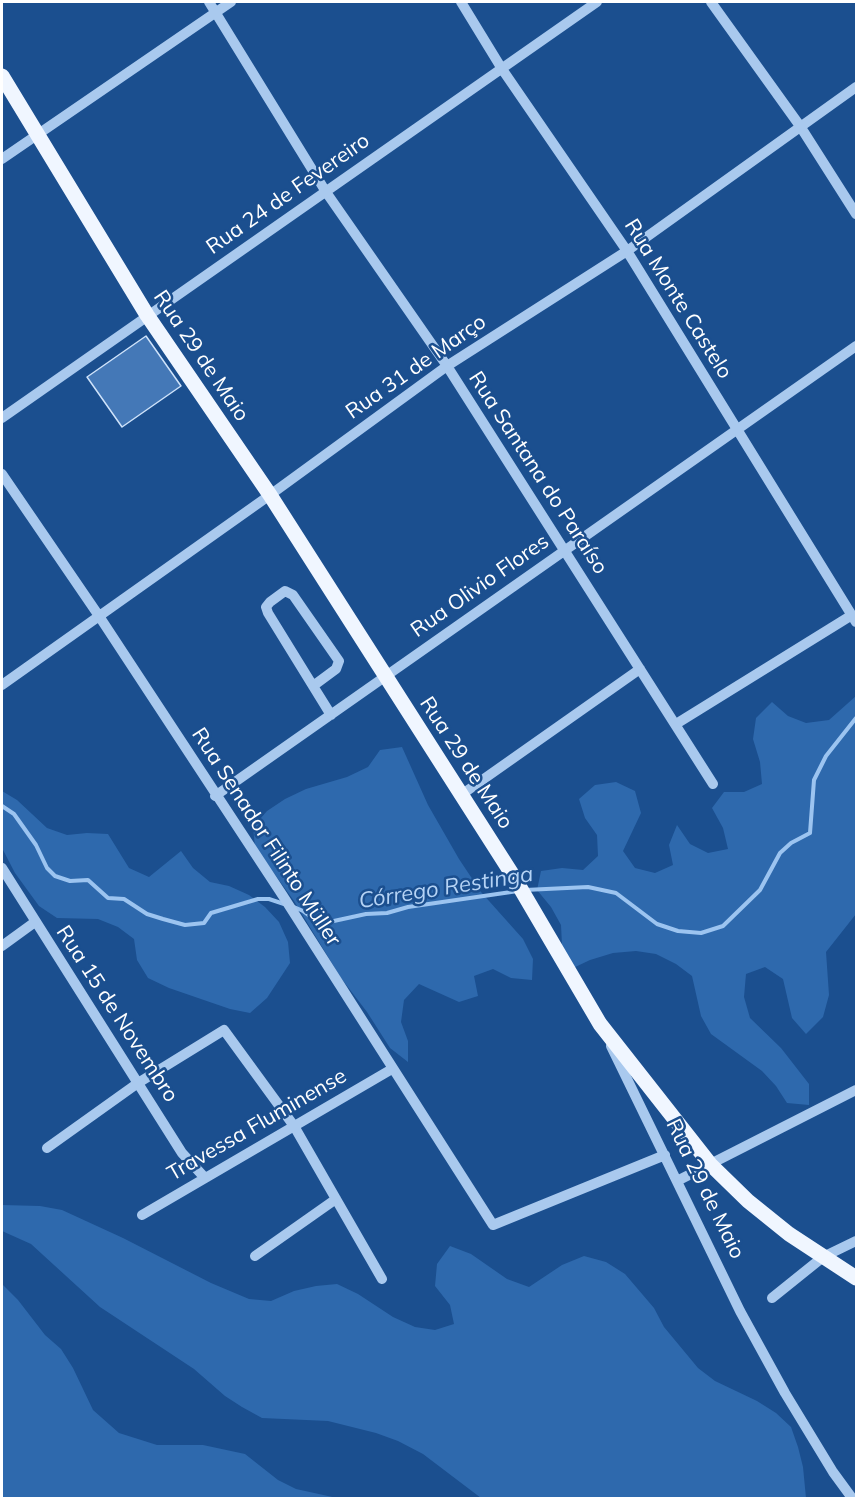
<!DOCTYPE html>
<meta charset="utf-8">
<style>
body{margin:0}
#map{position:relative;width:858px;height:1500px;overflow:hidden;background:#1b4f8f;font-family:Mulish,sans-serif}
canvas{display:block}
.frame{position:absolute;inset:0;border:3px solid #fff;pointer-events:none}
</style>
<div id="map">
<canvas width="858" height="1500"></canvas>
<div class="frame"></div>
</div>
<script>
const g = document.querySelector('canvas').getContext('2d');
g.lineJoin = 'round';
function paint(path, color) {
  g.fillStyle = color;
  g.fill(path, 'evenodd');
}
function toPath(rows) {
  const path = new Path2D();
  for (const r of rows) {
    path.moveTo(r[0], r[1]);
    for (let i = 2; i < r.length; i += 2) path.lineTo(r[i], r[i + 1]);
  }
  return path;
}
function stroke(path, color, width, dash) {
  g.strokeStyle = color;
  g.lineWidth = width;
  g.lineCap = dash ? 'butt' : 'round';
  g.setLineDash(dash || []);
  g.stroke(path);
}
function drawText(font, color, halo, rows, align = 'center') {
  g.font = font + ' Mulish,sans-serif';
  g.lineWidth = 5;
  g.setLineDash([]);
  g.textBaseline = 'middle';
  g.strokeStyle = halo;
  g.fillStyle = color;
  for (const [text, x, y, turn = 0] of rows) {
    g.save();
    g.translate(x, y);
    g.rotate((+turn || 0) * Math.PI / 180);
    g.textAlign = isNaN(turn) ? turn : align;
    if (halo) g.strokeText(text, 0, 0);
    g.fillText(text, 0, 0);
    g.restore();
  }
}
const green = toPath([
 [856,696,856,914,826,952,829,995,823,1017,806,1034,792,1018,783,979,765,967,746,974,744,997,750,1018,781,1048,809,1084,809,1105,787,1103,776,1086,762,1071,711,1034,701,1016,692,976,676,964,656,954,636,951,613,953,590,960,571,969,562,945,561,925,551,907,537,890,541,871,562,868,583,870,598,856,597,835,585,818,579,799,595,785,616,782,635,791,641,813,623,851,635,868,655,873,673,865,669,845,677,825,690,844,708,853,728,849,723,828,712,808,724,792,744,792,762,784,760,762,753,739,756,718,772,702,788,716,806,723,829,720],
 [402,747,428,805,459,859,481,892,523,939,533,959,532,980,511,978,493,969,474,976,478,996,459,1002,419,984,404,1000,401,1022,408,1041,408,1062,390,1048,367,1012,341,978,294,901,255,847,253,827,267,811,285,799,306,789,347,777,368,767,380,750],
 [2,791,17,800,47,828,67,835,87,833,108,834,129,868,149,877,181,851,193,868,210,882,229,886,249,895,265,907,279,922,288,942,290,963,267,998,250,1013,230,1009,169,988,148,978,137,960,134,939,118,927,98,919,57,918,39,906,15,873,2,848],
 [2,1205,40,1206,62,1210,123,1238,211,1283,249,1299,271,1301,294,1291,316,1286,337,1284,358,1294,393,1317,415,1327,435,1330,454,1324,450,1305,435,1286,437,1264,450,1246,471,1254,507,1279,529,1287,562,1265,584,1256,606,1262,625,1274,654,1308,664,1327,698,1368,715,1381,757,1401,776,1413,791,1427,798,1447,803,1467,806,1498,481,1498,423,1454,398,1441,376,1433,328,1421,262,1418,242,1407,225,1396,194,1369,100,1307,31,1244,2,1231],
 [2,1284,18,1300,45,1335,61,1349,73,1368,93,1410,119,1433,157,1445,203,1445,245,1454,278,1480,296,1489,337,1498,5,1498,2,1497]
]);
const stream = toPath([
 [2,806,14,814,36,845,47,868,55,876,70,881,88,880,108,898,124,899,147,914,163,919,185,925,204,923,211,913,258,899,269,899,284,904],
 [525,890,588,887,616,893,657,924,678,931,701,933,723,926,760,890,780,853,791,843,810,833,814,780,826,756,856,718],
 [294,907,303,911,320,924,366,914,387,913,408,907,518,891]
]);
const building = toPath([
 [146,336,181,386,122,427,87,377,146,336]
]);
const minor = toPath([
 [209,2,326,192,447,366,713,784],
 [461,2,502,69,627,251,856,622],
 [711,2,800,126,856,214],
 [2,159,231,2],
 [2,418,597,2],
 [2,474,99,616,283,896,493,1225,665,1155],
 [2,685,270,495,447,366,627,251,856,87],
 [313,686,336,669,339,661,293,595,285,591,270,602,266,607,268,613,313,686,331,715],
 [676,724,852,615],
 [461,795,640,669],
 [215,796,856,346],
 [2,868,182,1153,205,1178],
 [2,946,35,922],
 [611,1046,740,1311,785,1393,833,1472,852,1498],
 [47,1148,138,1083,224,1030,294,1126,382,1279],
 [677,1181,856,1090],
 [142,1215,392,1069],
 [255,1256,336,1199],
 [772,1298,823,1257,856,1241]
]);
const major = toPath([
 [2,76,147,315,270,495,512,874,600,1024,710,1164,748,1201,789,1234,856,1278]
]);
const streetNames = [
 ["Rua 24 de Fevereiro",288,194,-35],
 ["Rua Monte Castelo",678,299,58],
 ["Rua 29 de Maio",201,356,56],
 ["Rua 31 de Março",416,367,-35],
 ["Rua Santana do Paraíso",538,473,57],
 ["Rua Olivio Flores",480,586,-35],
 ["Rua 29 de Maio",466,763,57],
 ["Rua Senador Filinto Müller",266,837,57],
 ["Rua 15 de Novembro",117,1014,57],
 ["Travessa Fluminense",257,1125,-30],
 ["Rua 29 de Maio",705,1189,64]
];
const waterNames = [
 ["Córrego Restinga",446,888,-9]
];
paint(green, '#2e69ad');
stroke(stream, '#9cc4f0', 4);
paint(building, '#4478b7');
stroke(building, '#cfe3fa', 1.5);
stroke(minor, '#a9c9ee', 10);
stroke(major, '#f0f6ff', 15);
drawText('21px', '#fff', '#1b4f8f', streetNames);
drawText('italic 22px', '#b5d3f5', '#1b4f8f', waterNames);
</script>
